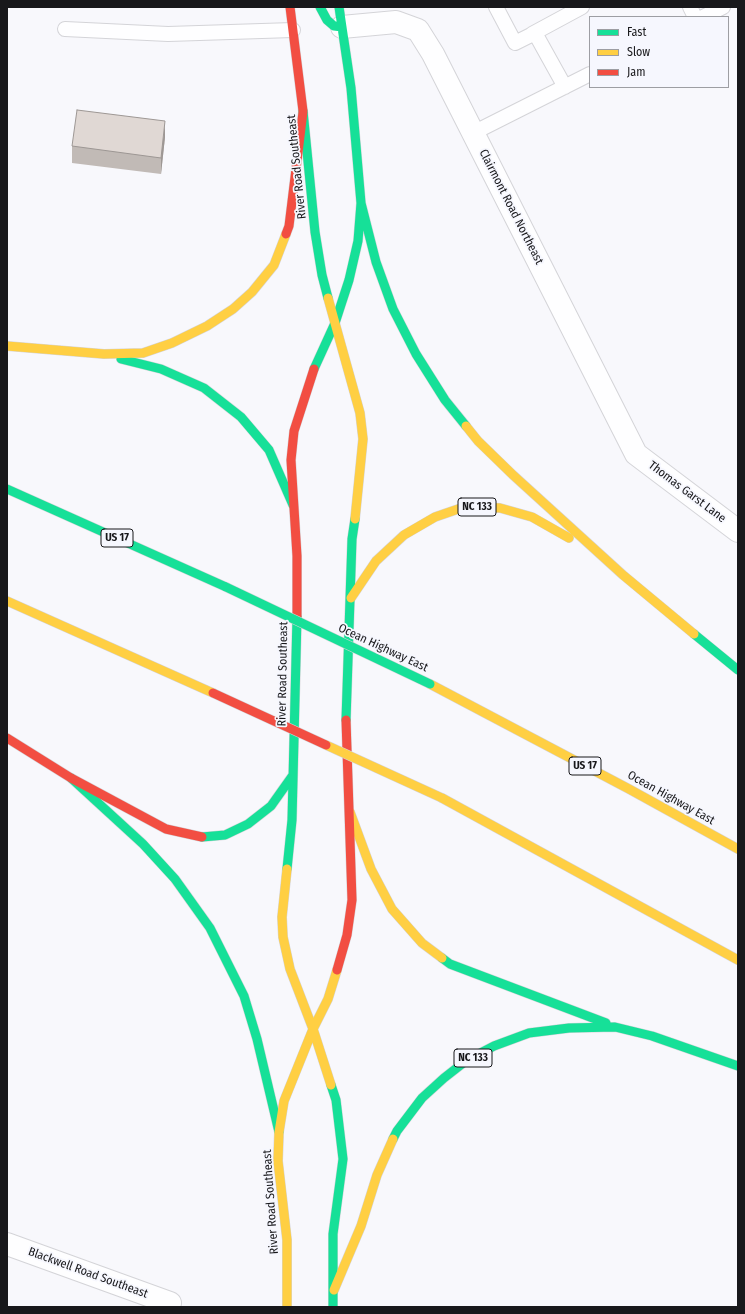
<!DOCTYPE html>
<style>
body{margin:0}
#map{position:relative;width:745px;height:1314px;overflow:hidden;background:#f8f8fc;font-family:"Fira Sans Condensed",sans-serif}
canvas{display:block}
.frame{position:absolute;inset:0;border:8px solid #18181b;pointer-events:none}
.legend{position:absolute;left:589px;top:16px;width:140px;height:72px;box-sizing:border-box;background:#f6f7fe;border:1px solid #9d9ea3;margin:0;padding:5px 7px;list-style:none;font-size:12px;color:#18181b}
.legend li{display:flex;align-items:center;gap:8px;height:20px}
.legend b{width:20px;border:1px solid #9d9ea3}
</style>
<div id="map">
<canvas width="745" height="1314"></canvas>
<div class="frame"></div>
<ul class="legend">
<li><b style="height:5px;background:#16e098"></b>Fast</li>
<li><b style="height:5px;background:#ffcf43"></b>Slow</li>
<li><b style="height:5px;background:#f24e42"></b>Jam</li>
</ul>
</div>
<script>
const g = document.querySelector('canvas').getContext('2d');
g.lineJoin = 'round';
function toPath(rows) {
  const path = new Path2D();
  for (const r of rows) {
    path.moveTo(r[0], r[1]);
    for (let i = 2; i < r.length; i += 2) path.lineTo(r[i], r[i + 1]);
  }
  return path;
}
function stroke(path, color, width, dash) {
  g.strokeStyle = color;
  g.lineWidth = width;
  g.lineCap = dash ? 'butt' : 'round';
  g.setLineDash(dash || []);
  g.stroke(path);
}
function paint(path, color) {
  g.fillStyle = color;
  g.fill(path, 'evenodd');
}
function drawText(font, color, halo, rows, align = 'center') {
  g.font = font + ' "Fira Sans Condensed",sans-serif';
  g.lineWidth = 3.5;
  g.setLineDash([]);
  g.textBaseline = 'middle';
  g.strokeStyle = halo;
  g.fillStyle = color;
  for (const [text, x, y, turn = 0] of rows) {
    g.save();
    g.translate(x, y);
    g.rotate((+turn || 0) * Math.PI / 180);
    g.textAlign = isNaN(turn) ? turn : align;
    if (halo) g.strokeText(text, 0, 0);
    g.fillText(text, 0, 0);
    g.restore();
  }
}
const lane = toPath([
 [496,7,515,43,535,33,565,87],
 [690,7,695,17],
 [703,17,723,7],
 [65,29,168,34,293,30],
 [532,34,582,7],
 [473,133,590,74]
]);
const street = toPath([
 [342,27,396,22,418,30,433,54,636,454,738,531],
 [7,1244,170,1303]
]);
const fast = toPath([
 [320,7,327,20,334,26,342,27],
 [303,111,315,232,322,275,328,298],
 [361,203,376,262,393,309,416,354,445,400,466,426],
 [121,359,161,369,204,388,241,417,269,450,293,505],
 [314,369,335,323,349,280,358,241,361,203,351,88,339,7],
 [7,489,226,587],
 [694,634,738,670],
 [346,720,352,539,355,519],
 [71,778,143,844,175,879,210,928,244,996,257,1039,279,1132],
 [202,837,225,835,248,824,271,806,293,775],
 [287,869,292,820,297,617],
 [442,958,450,964,606,1023],
 [331,1085,336,1100,343,1159,333,1234,333,1307],
 [393,1139,397,1131,422,1098,444,1078,467,1060,494,1046,529,1033,569,1028,615,1027,652,1036,738,1066]
]);
const slow = toPath([
 [328,298,360,413,363,439,355,519],
 [7,346,104,354,143,353,172,343,207,326,233,309,252,292,274,265,286,234],
 [466,426,478,441,513,475,623,575,694,634],
 [351,598,376,561,404,535,435,517,467,506,500,508,532,517,569,538],
 [7,601,213,693],
 [430,684,629,789,738,849],
 [442,798,738,960],
 [350,812,371,869,392,909,422,943,442,958],
 [287,869,282,917,283,937,290,969,313,1029,331,1085],
 [334,1290,361,1226,377,1175,393,1139],
 [287,1307,287,1240,278,1161,279,1132,284,1101,313,1029,328,999,337,970]
]);
const jam = toPath([
 [290,7,303,111],
 [286,234,289,226,303,112],
 [297,617,297,556,291,460,294,431,314,369],
 [7,738,71,778,166,829,202,837],
 [337,970,347,935,352,900,346,720]
]);
const fastBridge = toPath([
 [226,587,430,684]
]);
const slowBridge = toPath([
 [326,745,442,798]
]);
const jamBridge = toPath([
 [213,693,326,745]
]);
const wall = toPath([
 [165,137,161,174,72,163,72,146]
]);
const shadedWall = toPath([
 [165,121,165,137,161,174,161,158]
]);
const building = toPath([
 [77,110,165,121,161,158,72,146,77,110]
]);
const shields = [
 [477,507,38],
 [117,538,32],
 [585,766,32],
 [473,1058,38]
];
const shieldNames = [
 ["NC 133",477,507],
 ["US 17",117,538],
 ["US 17",585,766],
 ["NC 133",473,1058]
];
const streetNames = [
 ["River Road Southeast",297,167,-96],
 ["Clairmont Road Northeast",511,207,63],
 ["Thomas Garst Lane",687,492,37],
 ["Ocean Highway East",383,648,25],
 ["River Road Southeast",283,674,-89],
 ["Ocean Highway East",671,798,29],
 ["River Road Southeast",271,1202,-94],
 ["Blackwell Road Southeast",88,1273,20]
];
stroke(lane, '#d4d4d8', 16);
stroke(street, '#d4d4d8', 24);
stroke(fast, '#d4d4d8', 10);
stroke(slow, '#d4d4d8', 10);
stroke(jam, '#d4d4d8', 10);
stroke(lane, '#fefeff', 14);
stroke(street, '#fefeff', 22);
stroke(fast, '#16e098', 9);
stroke(slow, '#ffcf43', 9);
stroke(jam, '#f24e42', 9);
stroke(fastBridge, '#d4d4d8', 10, []);
stroke(slowBridge, '#d4d4d8', 10, []);
stroke(jamBridge, '#d4d4d8', 10, []);
stroke(fastBridge, '#16e098', 9);
stroke(slowBridge, '#ffcf43', 9);
stroke(jamBridge, '#f24e42', 9);
paint(wall, '#c1bab6');
paint(shadedWall, '#9d9794');
paint(building, '#e0d8d4');
stroke(building, '#9d9794', 1);
for (const [x, y, w] of shields) {
  const box = new Path2D();
  box.roundRect(x - w / 2, y - 9, w, 18, 3);
  g.fillStyle = '#f6f7fe';
  g.fill(box);
  stroke(box, '#18181b', 1);
}
drawText('bold 11px', '#18181b', null, shieldNames);
drawText('12px', '#18181b', '#f6f7fe', streetNames);
</script>
